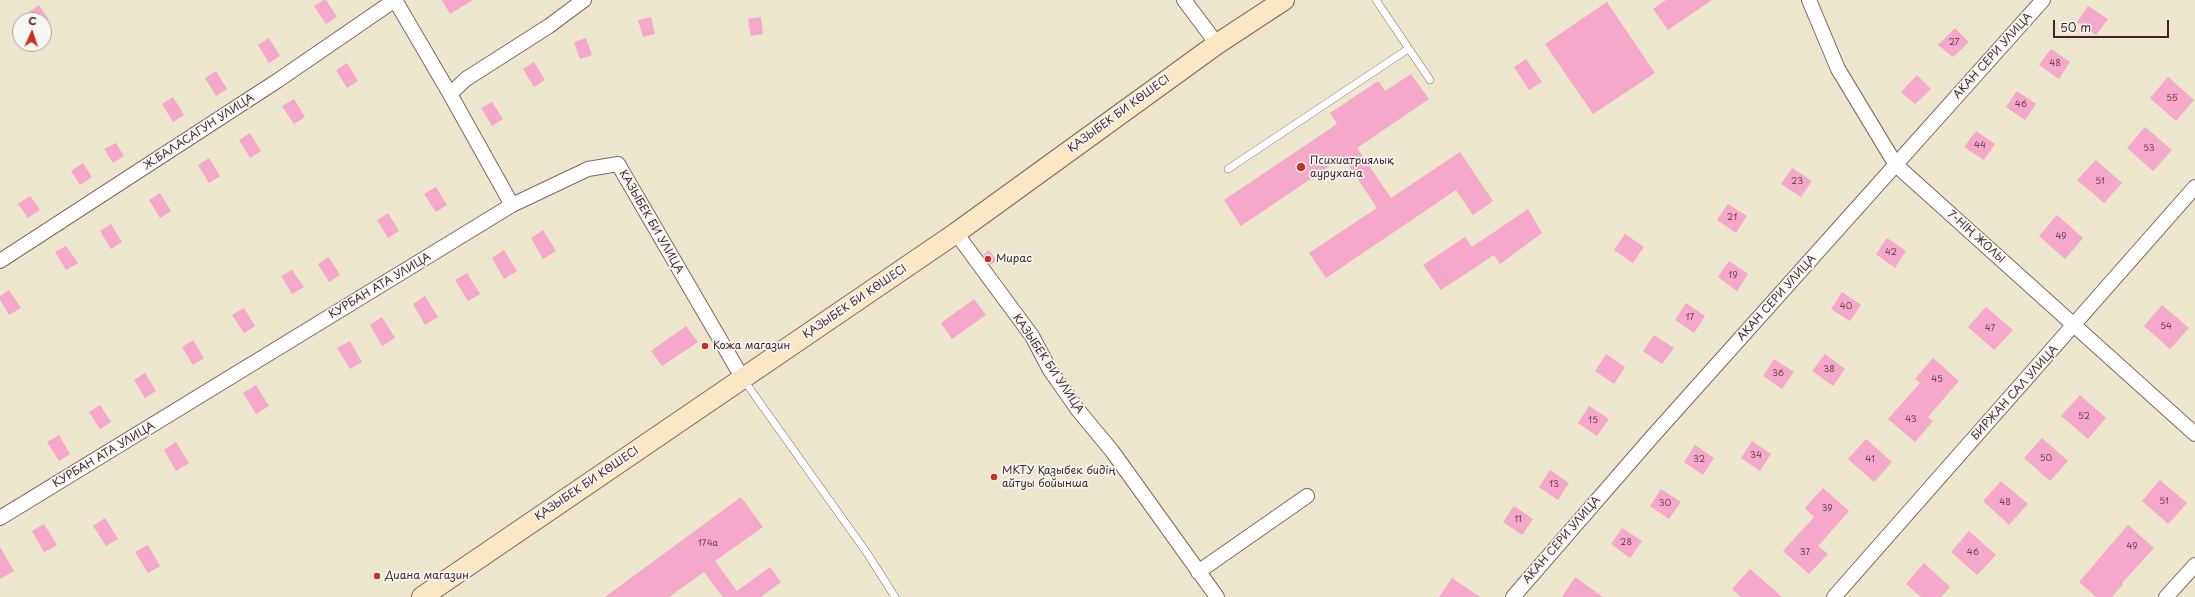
<!DOCTYPE html>
<meta charset="utf-8">
<style>
body{margin:0}
#map{position:relative;width:2195px;height:597px;overflow:hidden;background:#ebe6cc;font-family:"Playpen Sans",sans-serif}
canvas{display:block}
.north{position:absolute;left:12px;top:12px;width:40px;height:40px;box-sizing:border-box;background:#f6f6f2;border:1px solid #b1a0a2;border-radius:50%;rotate:3deg;font-size:11px;font-weight:700;line-height:16px;text-align:center;color:#4a1f2b}
.north::after{content:'';display:block;margin:auto;width:14px;height:18px;background:#c8321e;clip-path:polygon(50% 0,100% 100%,50% 72%,0 100%)}
.scale{position:absolute;left:2053px;top:20px;width:116px;height:18px;box-sizing:border-box;border:2px solid #4a1f2b;border-top:0;padding-left:5px;font-size:12px;line-height:14px;white-space:nowrap;color:#4a1f2b;-webkit-text-stroke:3px #f6f6f2;paint-order:stroke}
</style>
<div id="map">
<canvas width="2195" height="597"></canvas>
<div class="north">С</div>
<div class="scale">50 m</div>
</div>
<script>
const g = document.querySelector('canvas').getContext('2d');
g.lineJoin = 'round';
function paint(path, color) {
  g.fillStyle = color;
  g.fill(path, 'evenodd');
}
function toPath(rows) {
  const path = new Path2D();
  for (const r of rows) {
    path.moveTo(r[0], r[1]);
    for (let i = 2; i < r.length; i += 2) path.lineTo(r[i], r[i + 1]);
  }
  return path;
}
function stroke(path, color, width, dash) {
  g.strokeStyle = color;
  g.lineWidth = width;
  g.lineCap = dash ? 'butt' : 'round';
  g.setLineDash(dash || []);
  g.stroke(path);
}
function drawText(font, color, halo, rows, align = 'center') {
  g.font = font + ' "Playpen Sans",sans-serif';
  g.lineWidth = 3.5;
  g.setLineDash([]);
  g.textBaseline = 'middle';
  g.strokeStyle = halo;
  g.fillStyle = color;
  for (const [text, x, y, turn = 0] of rows) {
    g.save();
    g.translate(x, y);
    g.rotate((+turn || 0) * Math.PI / 180);
    g.textAlign = isNaN(turn) ? turn : align;
    if (halo) g.strokeText(text, 0, 0);
    g.fillText(text, 0, 0);
    g.restore();
  }
}
const building = toPath([
 [324,0,326,0,337,17,326,24,314,6],
 [442,0,473,0,450,14],
 [1666,0,1712,0,1668,30,1653,9],
 [1607,2,1655,73,1593,114,1545,44],
 [39,5,49,20,34,20,29,12],
 [2088,6,2108,19,2096,35,2077,22],
 [651,17,655,34,643,37,638,20],
 [761,17,763,34,751,36,748,19],
 [1955,28,1969,42,1953,57,1938,45],
 [269,38,280,56,269,63,258,45],
 [586,38,592,55,580,59,574,42],
 [2051,49,2070,62,2059,79,2039,65],
 [1526,59,1542,82,1529,90,1514,67],
 [534,62,545,80,534,87,523,69],
 [347,63,358,81,347,88,336,70],
 [216,71,227,89,216,96,205,78],
 [1411,74,1429,99,1357,148,1391,198,1460,152,1493,201,1473,215,1456,190,1326,278,1309,253,1377,208,1343,157,1241,226,1224,200,1337,124,1330,113,1378,81,1385,91],
 [1917,75,1931,89,1915,104,1901,92],
 [2168,77,2194,100,2176,121,2150,98],
 [2017,91,2036,104,2025,120,2006,107],
 [173,97,184,115,173,122,162,104],
 [294,99,305,117,294,124,282,106],
 [492,102,503,119,492,126,481,108],
 [2145,127,2172,150,2153,171,2127,148],
 [1976,131,1995,144,1984,160,1964,147],
 [250,133,261,151,250,158,239,140],
 [116,143,124,156,113,163,104,149],
 [209,158,220,176,209,183,198,165],
 [2096,160,2122,183,2104,203,2077,180],
 [83,163,92,177,80,185,71,171],
 [1792,168,1812,181,1801,197,1781,184],
 [436,187,447,205,436,212,424,194],
 [160,193,171,211,160,218,149,200],
 [30,196,40,210,28,218,18,204],
 [1728,204,1747,216,1736,233,1717,220],
 [1528,209,1542,233,1500,264,1494,255,1441,290,1423,265,1465,237,1472,247],
 [388,213,399,231,388,238,377,220],
 [2057,215,2083,238,2065,259,2039,236],
 [111,224,122,242,111,249,100,231],
 [543,230,556,251,543,259,531,238],
 [1625,234,1644,247,1633,263,1614,250],
 [1887,238,1906,251,1895,268,1876,254],
 [66,246,78,263,66,270,55,252],
 [504,250,517,271,504,279,492,258],
 [989,250,997,261,990,265,983,255],
 [329,257,340,275,329,282,318,264],
 [1729,261,1748,274,1737,291,1718,277],
 [292,270,304,287,292,294,281,276],
 [467,273,480,294,468,301,455,280],
 [9,290,21,308,9,315,0,300,0,296],
 [1842,292,1861,305,1850,321,1831,309],
 [425,296,438,317,425,325,413,304],
 [974,299,986,315,952,339,941,323],
 [1686,303,1705,316,1694,333,1675,320],
 [2162,305,2189,328,2170,349,2144,326],
 [1986,307,2013,330,1994,350,1968,327],
 [244,308,255,326,244,333,232,315],
 [382,317,395,338,382,346,370,325],
 [686,326,698,342,662,366,651,351],
 [1654,335,1674,348,1662,364,1643,351],
 [193,340,204,358,193,365,182,347],
 [350,341,362,362,350,369,337,348],
 [1606,354,1625,367,1614,384,1595,371],
 [1825,354,1845,369,1833,386,1812,371],
 [1933,358,1959,381,1928,417,1933,421,1915,442,1888,419,1920,383,1915,379],
 [1774,359,1794,372,1782,389,1763,376],
 [145,373,156,391,145,398,134,380],
 [256,385,269,406,256,414,243,393],
 [2080,395,2106,418,2088,439,2061,416],
 [100,405,111,422,100,429,89,412],
 [1589,406,1609,419,1597,436,1578,423],
 [59,435,70,454,59,461,47,442],
 [2042,438,2068,461,2050,481,2024,458],
 [1866,439,1892,462,1874,482,1848,459],
 [1752,441,1771,454,1760,471,1741,458],
 [176,442,189,463,176,471,164,450],
 [1695,445,1714,458,1703,475,1684,462],
 [1550,470,1569,483,1558,500,1539,487],
 [2160,480,2187,503,2168,524,2142,501],
 [2001,481,2028,504,2009,525,1983,501],
 [1823,488,1849,511,1818,546,1828,554,1809,574,1783,551,1814,517,1805,508],
 [1661,489,1681,502,1669,519,1650,506],
 [741,497,763,527,715,561,737,591,770,567,781,582,761,597,723,597,704,572,669,597,605,597],
 [1514,506,1533,519,1522,535,1503,522],
 [105,518,118,539,106,546,93,526],
 [44,524,57,545,44,552,32,531],
 [2128,525,2154,548,2122,583,2123,584,2112,597,2096,597,2079,582],
 [1622,528,1642,541,1630,558,1611,544],
 [1969,531,1996,555,1977,575,1951,552],
 [148,545,160,566,148,573,135,552],
 [0,547,14,571,0,579],
 [1924,563,1950,587,1941,597,1921,597,1906,584],
 [1750,569,1782,597,1741,597,1732,589],
 [1575,577,1603,597,1562,597],
 [1452,578,1480,597,1439,597]
]);
const service = toPath([
 [1376,0,1430,80],
 [1228,169,1408,49],
 [743,379,867,553,895,597]
]);
const minor = toPath([
 [395,0,450,94],
 [1184,0,1217,44],
 [1809,0,1838,69,1896,165,2195,434],
 [512,205,450,94,466,79,549,26,584,0],
 [956,233,1032,336,1050,370,1078,410,1112,451,1217,597],
 [0,261,277,81,395,0],
 [0,518,512,205,588,169,618,164,743,379],
 [1198,572,1307,496],
 [1513,597,1652,437,2043,0],
 [1834,597,2195,187],
 [2166,597,2195,565]
]);
const secondary = toPath([
 [422,597,956,233,1217,44,1284,0]
]);
const markers = [
 [1301,167,5,"#c8321e"],
 [988,259,4,"#c8321e"],
 [705,346,4,"#c8321e"],
 [994,477,4,"#c8321e"],
 [377,576,4,"#c8321e"]
];
const numberNames = [
 ["27",1954,43],
 ["48",2055,64],
 ["55",2172,99],
 ["46",2021,105],
 ["44",1980,146],
 ["53",2149,149],
 ["23",1797,182],
 ["51",2100,182],
 ["21",1732,218],
 ["49",2061,237],
 ["42",1891,253],
 ["19",1733,276],
 ["40",1846,307],
 ["17",1690,318],
 ["54",2166,327],
 ["47",1990,329],
 ["38",1829,370],
 ["36",1778,374],
 ["45",1937,380],
 ["52",2084,417],
 ["43",1911,420],
 ["15",1593,421],
 ["34",1756,456],
 ["50",2046,459],
 ["32",1699,460],
 ["41",1870,460],
 ["13",1554,485],
 ["51",2164,502],
 ["48",2005,503],
 ["30",1665,504],
 ["39",1827,509],
 ["11",1518,520],
 ["28",1626,543],
 ["174а",708,544],
 ["49",2132,547],
 ["37",1805,553],
 ["46",1973,553]
];
const streetNames = [
 ["АКАН СЕРИ УЛИЦА",1993,56,-48],
 ["ҚАЗЫБЕК БИ КӨШЕСІ",1119,114,-36],
 ["Ж.БАЛАСАГУН УЛИЦА",199,132,-33],
 ["КАЗЫБЕК БИ УЛИЦА",651,222,60],
 ["7-НІҢ ЖОЛЫ",1976,237,42],
 ["КУРБАН АТА УЛИЦА",380,286,-31],
 ["АКАН СЕРИ УЛИЦА",1777,298,-48],
 ["ҚАЗЫБЕК БИ КӨШЕСІ",855,302,-34],
 ["КАЗЫБЕК БИ УЛИЦА",1048,364,56],
 ["БИРЖАН САЛ УЛИЦА",2015,393,-48],
 ["КУРБАН АТА УЛИЦА",104,455,-31],
 ["ҚАЗЫБЕК БИ КӨШЕСІ",587,484,-34],
 ["АКАН СЕРИ УЛИЦА",1562,540,-49]
];
const poiNames = [
 ["Психиатриялық",1310,161],
 ["аурухана",1310,174],
 ["Мирас",996,259],
 ["Кожа магазин",713,346],
 ["МКТУ Қазыбек бидің",1002,471],
 ["айтуы бойынша",1002,484],
 ["Диана магазин",385,576]
];
paint(building, '#f5a8c9');
stroke(service, '#826563', 8);
stroke(minor, '#826563', 16);
stroke(secondary, '#826563', 22);
stroke(service, '#fff', 7);
stroke(minor, '#fff', 14);
stroke(secondary, '#fbe7c3', 20);
for (const [x, y, r, color] of markers) {
  const dot = new Path2D();
  dot.arc(x, y, r, 0, 2 * Math.PI);
  g.fillStyle = color;
  g.fill(dot);
  stroke(dot, '#f6f6f2', 1.5);
}
drawText('9px', '#754152', null, numberNames);
drawText('11px', '#4a1f2b', '#f6f6f2', streetNames);
drawText('11px', '#4a1f2b', '#f6f6f2', poiNames, 'left');
</script>
